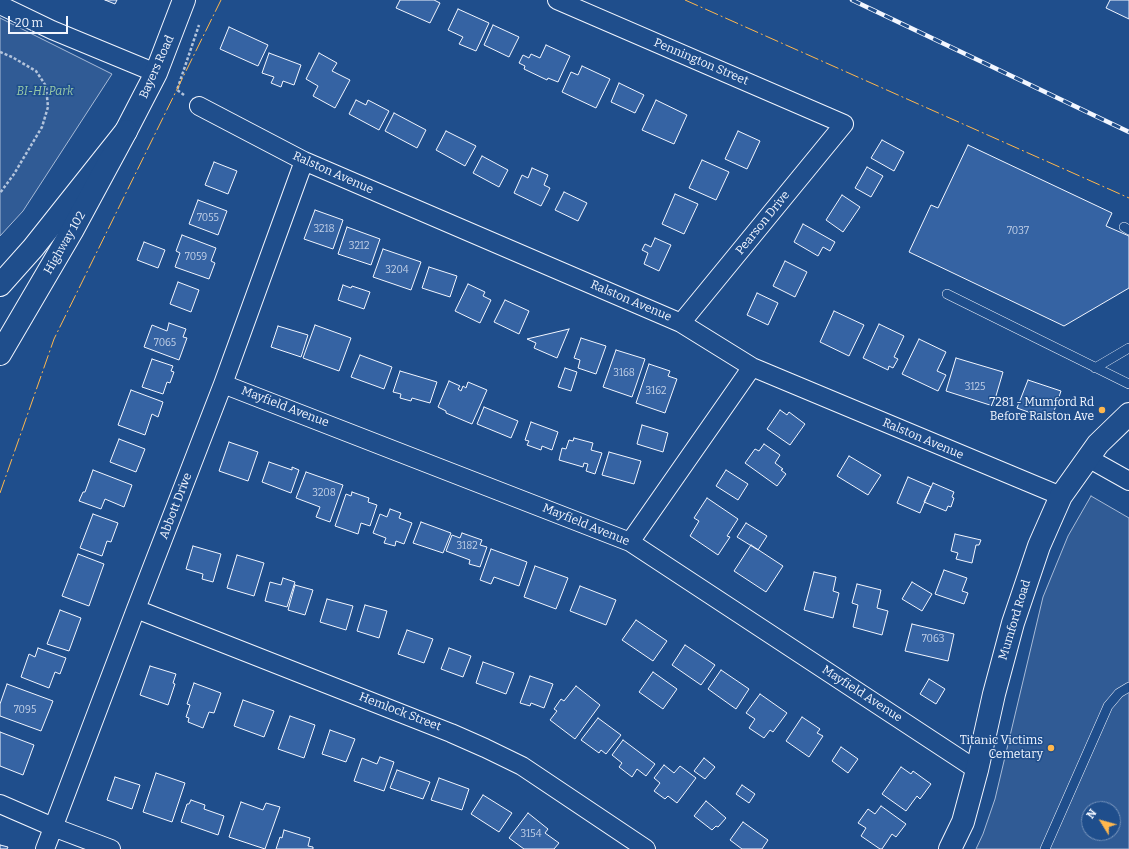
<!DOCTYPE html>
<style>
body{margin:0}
#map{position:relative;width:1129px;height:849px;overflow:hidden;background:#1f4e8c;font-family:Bitter,serif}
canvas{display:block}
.north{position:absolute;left:1081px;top:801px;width:40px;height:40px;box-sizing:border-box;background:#1f4e8c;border:1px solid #7391ba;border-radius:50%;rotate:307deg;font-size:11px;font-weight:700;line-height:16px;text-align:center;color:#f2f6ff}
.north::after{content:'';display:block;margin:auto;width:14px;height:18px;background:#ffb74d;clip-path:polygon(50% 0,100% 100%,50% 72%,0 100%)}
.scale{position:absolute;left:8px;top:16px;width:60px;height:18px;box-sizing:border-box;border:2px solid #f2f6ff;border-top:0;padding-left:5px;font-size:12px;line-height:14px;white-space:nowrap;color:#f2f6ff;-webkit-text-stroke:3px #1f4e8c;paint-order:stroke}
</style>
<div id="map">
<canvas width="1129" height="849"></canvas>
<div class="north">N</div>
<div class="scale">20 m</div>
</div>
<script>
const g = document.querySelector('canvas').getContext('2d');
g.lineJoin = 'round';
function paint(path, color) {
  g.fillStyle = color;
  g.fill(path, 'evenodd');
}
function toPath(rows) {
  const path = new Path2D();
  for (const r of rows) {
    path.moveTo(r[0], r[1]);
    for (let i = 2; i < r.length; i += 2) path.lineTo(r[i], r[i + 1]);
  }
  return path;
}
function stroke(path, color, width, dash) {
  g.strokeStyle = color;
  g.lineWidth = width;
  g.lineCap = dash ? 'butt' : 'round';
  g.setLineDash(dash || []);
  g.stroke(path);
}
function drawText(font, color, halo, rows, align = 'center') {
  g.font = font + ' Bitter,serif';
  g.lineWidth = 3;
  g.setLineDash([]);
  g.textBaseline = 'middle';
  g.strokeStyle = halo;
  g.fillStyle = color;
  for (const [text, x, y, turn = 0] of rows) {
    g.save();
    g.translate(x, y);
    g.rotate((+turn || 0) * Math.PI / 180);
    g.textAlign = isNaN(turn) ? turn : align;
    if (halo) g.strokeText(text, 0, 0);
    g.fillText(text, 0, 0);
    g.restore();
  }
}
const built = toPath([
 [0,18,112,74,23,211,0,236,0,18],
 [1091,496,1129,518,1129,849,976,849,983,834,995,799,1043,597,1068,536,1091,496],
 [1089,809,1113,809,1113,833,1089,833,1089,809]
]);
const building = toPath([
 [105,0,117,0,115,4,105,0],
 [400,0,434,0,440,3,430,23,396,8,400,0],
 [1110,0,1129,0,1129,19,1106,8,1110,0],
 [458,9,489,23,476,51,459,44,463,37,448,30,458,9],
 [493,25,519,37,509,57,484,45,493,25],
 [229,27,268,45,258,66,220,49,229,27],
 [546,45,570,56,558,82,548,78,547,80,524,69,525,66,519,63,523,55,529,58,531,54,540,58,546,45],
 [269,53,301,65,294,85,283,81,281,87,271,83,274,77,262,73,269,53],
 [319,53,337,63,332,71,350,80,335,108,313,96,318,86,306,79,319,53],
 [582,66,610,79,596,108,562,92,571,72,578,75,582,66],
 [619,83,644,95,635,113,611,102,619,83],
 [356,100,366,105,368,100,389,111,379,130,349,114,356,100],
 [656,100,687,115,674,144,642,130,656,100],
 [394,113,426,130,417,148,385,131,394,113],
 [446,131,476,146,465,166,436,150,446,131],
 [738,131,760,141,747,169,725,159,738,131],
 [882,140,904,152,894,171,871,158,882,140],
 [968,145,1112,213,1106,226,1129,236,1129,288,1064,326,909,252,931,205,938,208,968,145],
 [482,156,508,170,499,187,473,173,482,156],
 [702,160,729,172,716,200,689,188,702,160],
 [214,162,237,171,228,194,205,185,214,162],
 [867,167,883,176,871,197,855,188,867,167],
 [532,168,548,175,544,185,550,188,541,206,514,193,522,175,528,178,532,168],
 [564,192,587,203,578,221,555,210,564,192],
 [675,194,698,204,684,234,662,224,675,194],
 [842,195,860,207,843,232,826,220,842,195],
 [198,200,227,211,218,235,189,224,198,200],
 [315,210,343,220,333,249,304,239,315,210],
 [803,224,835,242,830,251,823,247,818,256,794,242,803,224],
 [347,227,380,239,371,265,338,254,347,227],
 [182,235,216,248,211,261,215,263,209,279,175,267,180,253,176,251,182,235],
 [655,238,671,245,659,271,644,264,648,253,642,250,645,244,651,247,655,238],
 [144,242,165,250,158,268,137,260,144,242],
 [383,249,421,262,411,290,373,277,383,249],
 [785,261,807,272,795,297,773,286,785,261],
 [429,267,457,276,450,297,422,288,429,267],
 [178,282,199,290,191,312,170,304,178,282],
 [468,284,485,292,483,296,491,300,480,323,455,311,468,284],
 [343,285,351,288,352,286,370,292,364,309,338,300,343,285],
 [757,293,778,303,768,325,747,315,757,293],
 [505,300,529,311,519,334,494,322,505,300],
 [834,311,864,325,849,356,820,342,834,311],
 [169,323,186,329,183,337,187,338,179,360,144,347,152,325,167,331,169,323],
 [879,324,904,336,894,357,898,359,893,368,889,366,888,370,863,358,879,324],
 [315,325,351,338,339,371,303,358,315,325],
 [278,326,308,335,301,357,271,347,278,326],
 [569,329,557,358,534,348,536,343,527,339,569,329],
 [581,338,606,346,596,374,578,368,580,360,574,358,581,338],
 [919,339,946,352,937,371,946,375,938,391,902,374,919,339],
 [616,350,645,359,632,397,603,387,616,350],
 [360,355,392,367,384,389,351,377,360,355],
 [956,358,1003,372,993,406,946,391,956,358],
 [152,359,173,366,171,371,174,372,170,383,167,382,163,394,142,387,152,359],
 [649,364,670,371,668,376,677,379,665,413,636,403,649,364],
 [565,368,577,372,571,391,558,387,565,368],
 [400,371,437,382,430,403,412,398,411,401,400,398,401,394,393,392,400,371],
 [1028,380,1061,391,1051,420,1017,408,1028,380],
 [449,381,460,386,458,389,461,391,463,386,466,388,468,382,487,390,472,424,446,413,446,411,438,407,449,381],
 [131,390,163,402,158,417,152,414,145,435,118,425,131,390],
 [484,407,518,421,511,438,477,424,484,407],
 [780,410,787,415,789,412,805,424,790,445,767,429,780,410],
 [531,422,558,432,552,450,542,446,541,450,527,445,529,441,525,440,531,422],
 [642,425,668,433,663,452,637,444,642,425],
 [574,438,593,443,591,450,602,453,595,474,586,471,588,464,584,463,583,467,559,460,562,448,566,449,569,440,573,441,574,438],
 [119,439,145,449,136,472,110,462,119,439],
 [229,442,258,452,248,481,219,471,229,442],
 [764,444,780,455,775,463,783,469,781,470,786,474,777,486,745,463,755,449,759,451,764,444],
 [609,452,641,461,634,484,602,475,609,452],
 [849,456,881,475,868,495,837,476,849,456],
 [269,462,292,470,292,467,299,470,291,493,262,482,269,462],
 [93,470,132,485,124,507,105,499,101,509,79,501,83,492,85,492,93,470],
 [726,470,748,484,738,500,716,486,726,470],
 [306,472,343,485,330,522,316,517,320,507,296,498,306,472],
 [908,477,931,487,920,513,897,503,908,477],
 [933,483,954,492,952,497,954,498,951,507,948,506,946,511,924,502,933,483],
 [352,492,369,498,368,502,377,505,370,526,361,523,358,534,335,526,346,494,351,496,352,492],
 [707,498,738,519,727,536,730,537,718,555,690,536,699,521,694,518,707,498],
 [390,509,401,513,399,518,412,523,404,544,396,541,395,546,384,543,386,538,373,533,380,514,387,517,390,509],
 [93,514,118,523,111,542,107,541,102,556,80,548,93,514],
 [421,522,451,533,443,553,413,543,421,522],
 [746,523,767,536,758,550,737,537,746,523],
 [462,533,482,540,480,545,487,547,480,567,469,564,470,560,446,551,452,535,460,538,462,533],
 [955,534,981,540,979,545,976,545,972,563,956,559,958,553,951,551,955,534],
 [751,545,783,566,766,592,734,571,751,545],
 [193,546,221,554,213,582,202,579,203,574,186,569,193,546],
 [491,549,527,562,519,586,494,577,491,584,480,580,491,549],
 [78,554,104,564,89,606,62,596,78,554],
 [237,555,264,563,254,596,227,588,237,555],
 [535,566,568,578,556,609,524,597,535,566],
 [944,570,967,578,962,591,968,593,964,604,935,594,944,570],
 [814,572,836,577,833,591,839,593,833,618,804,610,814,572],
 [283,578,295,582,287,607,265,601,270,582,281,585,283,578],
 [912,582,932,594,922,611,902,599,912,582],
 [857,584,881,590,877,608,888,611,882,635,853,627,858,605,852,603,857,584],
 [295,585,313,590,305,615,288,610,295,585],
 [580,586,616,600,606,625,570,611,580,586],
 [327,599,353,606,346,630,320,622,327,599],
 [365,605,387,611,379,638,357,631,365,605],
 [60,610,81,618,69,651,47,644,60,610],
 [636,620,667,641,653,661,622,640,636,620],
 [912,624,954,634,948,661,905,651,912,624],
 [407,630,433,639,424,663,398,654,407,630],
 [685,645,715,665,701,685,672,665,685,645],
 [38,648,66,658,60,674,55,672,49,688,21,677,29,654,35,657,38,648],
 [449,648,471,656,463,677,441,669,449,648],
 [483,662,514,673,506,694,476,683,483,662],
 [150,666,176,674,173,683,175,684,168,705,140,695,150,666],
 [721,670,749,689,736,709,708,689,721,670],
 [653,672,677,689,663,709,639,692,653,672],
 [530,676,553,684,544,708,531,703,530,706,520,703,530,676],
 [929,679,945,689,936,704,920,694,929,679],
 [194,683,221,693,214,713,209,712,203,728,188,722,189,718,186,717,190,705,187,704,194,683],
 [7,684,53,701,41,731,0,716,0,704,7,684],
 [576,686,600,705,575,739,550,720,557,711,554,709,561,699,564,701,576,686],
 [760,694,787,713,773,732,770,730,764,738,749,728,755,719,746,713,760,694],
 [243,700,274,711,264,737,234,726,243,700],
 [290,716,315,725,304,758,278,749,290,716],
 [802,717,820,729,817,733,823,736,809,757,786,741,802,717],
 [598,718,621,735,606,754,601,750,599,753,581,740,598,718],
 [330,730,355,739,346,762,322,754,330,730],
 [0,732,34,745,23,775,0,766,0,732],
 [623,740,655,764,646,776,637,769,632,777,619,767,622,763,612,755,623,740],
 [841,747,858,759,848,773,832,761,841,747],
 [380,757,394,762,384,791,354,781,362,758,377,764,380,757],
 [704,758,715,767,705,779,694,771,704,758],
 [664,765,674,773,680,766,696,778,677,803,668,796,665,799,654,791,660,783,654,778,664,765],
 [901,767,911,774,913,771,931,784,920,799,917,796,906,811,882,794,901,767],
 [397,770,430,782,423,799,390,788,397,770],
 [156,773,185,783,172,822,143,812,156,773],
 [115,777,140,785,132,809,107,800,115,777],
 [439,778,469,789,462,810,431,800,439,778],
 [742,785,755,794,749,803,736,794,742,785],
 [483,795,512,813,499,832,471,814,483,795],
 [191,800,205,805,204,809,224,816,218,835,181,822,187,804,189,804,191,800],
 [706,801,726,818,718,827,716,826,712,830,694,816,706,801],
 [241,802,263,810,266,803,280,807,265,849,229,837,241,802],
 [881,806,906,824,896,837,892,834,882,849,880,849,861,836,866,828,858,823,868,809,875,814,881,806],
 [528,813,548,829,545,833,559,843,554,849,524,849,509,838,528,813],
 [743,822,768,840,762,849,742,849,730,840,743,822],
 [284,830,310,838,308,846,313,847,313,849,276,849,280,837,282,838,284,830],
 [0,845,8,847,7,849,0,849,0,845]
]);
const path = toPath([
 [0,52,12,57,36,71,46,86,48,107,42,127,14,174,0,193],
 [184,95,177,90,199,25]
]);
const lane = toPath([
 [1124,227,1129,230],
 [947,294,1129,384],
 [1095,368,1129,348],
 [1045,849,1108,706,1119,693,1129,687]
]);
const street = toPath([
 [557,0,844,124,681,323],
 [0,5,52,30,156,73],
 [199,106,304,161,681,323,752,367,1061,496],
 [223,384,630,542,977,770],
 [1088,458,1129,481],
 [630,542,752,367],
 [136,609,451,733,485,748,522,766,646,849],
 [0,804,53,827,111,849],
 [45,849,136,609,223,384,304,161]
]);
const secondary = toPath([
 [950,849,963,822,977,770,994,694,1013,623,1039,546,1061,496,1098,444,1129,414]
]);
const primary = toPath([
 [0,285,33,248,126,131,156,73,184,0]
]);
const highway = toPath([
 [0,354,72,231,126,131]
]);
const rail = toPath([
 [852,0,1129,132]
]);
const power = toPath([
 [685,0,1129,198],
 [0,493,54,339,221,0]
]);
const markers = [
 [1102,410,4,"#ffb74d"],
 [1051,748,4,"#ffb74d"]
];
const numberNames = [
 ["7055",208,218],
 ["3218",324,229],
 ["7037",1018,231],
 ["3212",359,246],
 ["7059",196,257],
 ["3204",397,270],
 ["7065",165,343],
 ["3168",624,373],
 ["3125",975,387],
 ["3162",656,391],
 ["3208",324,493],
 ["3182",467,546],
 ["7063",933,639],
 ["7095",25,710],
 ["3154",531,834]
];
const streetNames = [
 ["Pennington Street",701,62,23],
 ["Bayers Road",157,67,-66],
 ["Ralston Avenue",333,173,24],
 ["Pearson Drive",763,223,-51],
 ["Highway 102",65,243,-60],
 ["Ralston Avenue",631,301,23],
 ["Mayfield Avenue",285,407,21],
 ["Ralston Avenue",923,439,23],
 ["Abbott Drive",176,506,-69],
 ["Mayfield Avenue",586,525,22],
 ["Mumford Road",1015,620,-73],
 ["Mayfield Avenue",862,694,33],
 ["Hemlock Street",400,712,21]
];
const parkNames = [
 ["BI-HI Park",45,92]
];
const poiNames = [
 ["7281 - Mumford Rd",1094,403],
 ["Before Ralston Ave",1094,417],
 ["Titanic Victims",1043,741],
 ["Cemetary",1043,755]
];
paint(built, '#305b95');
stroke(built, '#a8bbd7', 1);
paint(building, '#3563a3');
stroke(building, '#f2f6ff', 1);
stroke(lane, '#f2f6ff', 10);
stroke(street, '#f2f6ff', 20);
stroke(secondary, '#f2f6ff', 24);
stroke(primary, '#f2f6ff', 24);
stroke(highway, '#f2f6ff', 24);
stroke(path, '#b3c4dc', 2.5, [3, 2]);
stroke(lane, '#1f4e8c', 9);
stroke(street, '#1f4e8c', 18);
stroke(secondary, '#1f4e8c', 22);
stroke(primary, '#1f4e8c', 22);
stroke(highway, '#1f4e8c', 22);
stroke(rail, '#f2f6ff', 4.5);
stroke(rail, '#1f4e8c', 3, [9]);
stroke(power, '#ffb74d', 1, [14, 3, 2, 3]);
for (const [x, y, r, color] of markers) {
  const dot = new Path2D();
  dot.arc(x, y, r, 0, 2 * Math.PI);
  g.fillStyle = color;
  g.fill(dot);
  stroke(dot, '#1f4e8c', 1.5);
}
drawText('10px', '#c3d1e8', null, numberNames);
drawText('12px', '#f2f6ff', '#1f4e8c', streetNames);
drawText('italic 12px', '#97c8a6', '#1f4e8c', parkNames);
drawText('12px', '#f2f6ff', '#1f4e8c', poiNames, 'right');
</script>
